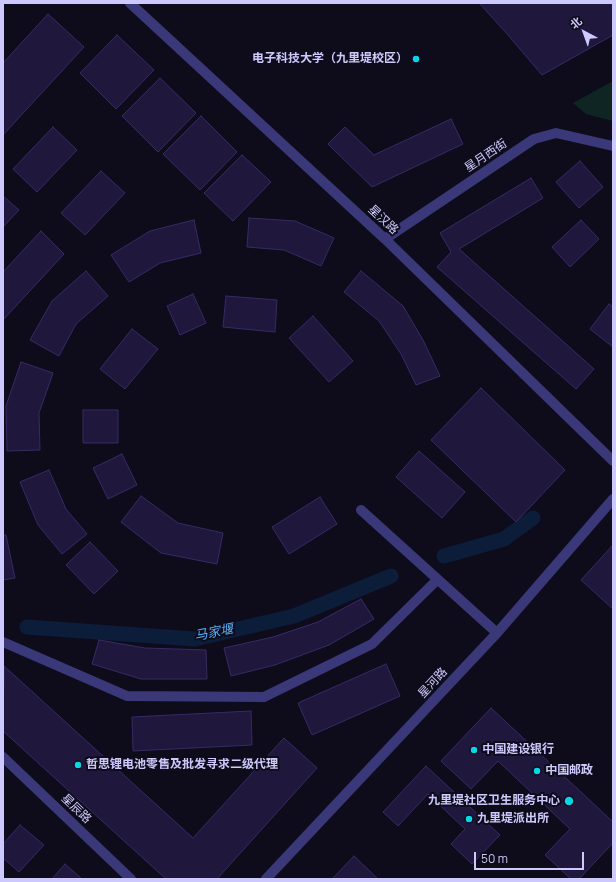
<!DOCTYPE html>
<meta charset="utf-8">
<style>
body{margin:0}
#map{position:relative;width:616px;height:882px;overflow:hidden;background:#0e0c1b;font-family:Manrope,"Noto Sans SC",sans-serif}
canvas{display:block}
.frame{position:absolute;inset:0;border:4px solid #cdc8fd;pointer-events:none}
.north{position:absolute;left:564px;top:12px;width:40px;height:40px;-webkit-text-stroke:3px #0e0c1b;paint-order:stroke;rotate:319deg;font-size:11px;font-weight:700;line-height:16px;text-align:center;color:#cdc8fd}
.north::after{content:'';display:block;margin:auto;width:14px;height:18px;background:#cdc8fd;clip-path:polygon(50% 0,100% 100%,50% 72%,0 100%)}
.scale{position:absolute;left:474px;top:852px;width:110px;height:18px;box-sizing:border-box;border:2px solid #cdc8fd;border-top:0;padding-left:5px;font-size:12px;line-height:14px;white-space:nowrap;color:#cdc8fd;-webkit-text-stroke:3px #0e0c1b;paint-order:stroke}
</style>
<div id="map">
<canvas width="616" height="882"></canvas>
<div class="frame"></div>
<div class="north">北</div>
<div class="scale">50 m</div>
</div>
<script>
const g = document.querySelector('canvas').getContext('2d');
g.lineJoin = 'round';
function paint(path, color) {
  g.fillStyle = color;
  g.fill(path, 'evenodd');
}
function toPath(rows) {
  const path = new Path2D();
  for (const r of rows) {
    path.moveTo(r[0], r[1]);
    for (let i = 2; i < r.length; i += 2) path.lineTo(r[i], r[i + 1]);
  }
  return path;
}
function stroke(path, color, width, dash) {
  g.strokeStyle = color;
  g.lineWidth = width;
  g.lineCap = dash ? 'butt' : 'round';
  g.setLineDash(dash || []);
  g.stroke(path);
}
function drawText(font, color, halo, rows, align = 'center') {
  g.font = font + ' Manrope,"Noto Sans SC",sans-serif';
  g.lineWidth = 4;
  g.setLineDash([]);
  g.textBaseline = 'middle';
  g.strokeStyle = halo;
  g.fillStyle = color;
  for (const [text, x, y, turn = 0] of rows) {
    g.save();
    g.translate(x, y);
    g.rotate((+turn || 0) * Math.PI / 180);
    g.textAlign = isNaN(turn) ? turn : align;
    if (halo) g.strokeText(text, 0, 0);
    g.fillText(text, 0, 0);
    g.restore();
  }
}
const green = toPath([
 [613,81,613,121,586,114,573,103]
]);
const canal = toPath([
 [444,556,504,539,533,518],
 [27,627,195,639,294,616,391,576]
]);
const building = toPath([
 [481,3,613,3,613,35,542,75,508,35,480,4,481,3],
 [48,14,84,47,3,135,3,63,48,14],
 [117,35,154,70,116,109,80,73,117,35],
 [160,78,196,113,158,152,122,116,160,78],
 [201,116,237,152,200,190,163,154,201,116],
 [451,119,463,144,372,187,328,144,345,127,374,155,451,119],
 [53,127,77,150,37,192,13,169,53,127],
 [242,155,271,182,233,221,204,193,242,155],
 [580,161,603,187,579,208,556,182,580,161],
 [101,171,125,193,85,235,61,213,101,171],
 [531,178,543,198,459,249,594,369,576,389,437,267,451,252,440,233,531,178],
 [3,196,19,210,3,227,3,196],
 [249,218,295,221,334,238,321,266,284,250,247,247,249,218],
 [194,220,201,253,160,263,129,282,111,255,150,231,194,220],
 [581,220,599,239,570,267,552,247,581,220],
 [41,231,64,254,3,320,3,272,41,231],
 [86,271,108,296,76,324,59,356,30,340,52,301,86,271],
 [361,271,403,306,423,340,440,376,416,385,401,354,379,321,344,292,361,271],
 [193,294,206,323,180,335,167,306,193,294],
 [226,296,277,300,275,332,223,327,226,296],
 [609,304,613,307,613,347,590,329,609,304],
 [313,316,353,361,329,382,289,338,313,316],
 [132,329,158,349,125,389,100,369,132,329],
 [21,362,53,373,39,413,40,450,7,451,6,406,21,362],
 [481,388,565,470,516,522,431,440,481,388],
 [83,410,118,410,118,443,83,443,83,410],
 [419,451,465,492,442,518,396,477,419,451],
 [122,454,137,485,108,499,93,468,122,454],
 [49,470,66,509,87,534,62,554,38,525,20,482,49,470],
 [141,496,178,523,223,533,217,564,161,553,121,522,141,496],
 [320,497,337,524,289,554,272,527,320,497],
 [3,535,6,535,15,578,3,580,3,535],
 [90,542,118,571,94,594,66,565,90,542],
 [613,545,613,609,581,580,613,545],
 [361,599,374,619,329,645,275,665,231,676,224,648,273,637,318,622,361,599],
 [99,640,145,648,206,650,207,679,141,679,92,664,99,640],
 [386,664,400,696,312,735,298,703,386,664],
 [4,666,193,838,284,738,317,768,217,879,166,879,3,731,4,666],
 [491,708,613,822,613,843,579,879,571,879,545,855,570,829,498,761,471,789,441,761,491,708],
 [251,711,252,745,133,751,132,717,251,711],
 [426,766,500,835,472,864,451,844,465,829,428,794,398,826,383,812,426,766],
 [20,825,44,845,19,872,3,858,3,844,20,825],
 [354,856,378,879,332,879,354,856],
 [65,864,82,879,52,879,65,864]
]);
const minor = toPath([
 [130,3,385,239,613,461],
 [385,239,534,139,556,133,613,146],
 [361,510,497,633],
 [3,642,127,696,264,697,372,644,437,580],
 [3,757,131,879],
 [266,879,497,633,613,499]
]);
const markers = [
 [416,59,4,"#08d4e9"],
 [474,750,4,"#08d4e9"],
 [78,765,4,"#08d4e9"],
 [537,771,4,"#08d4e9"],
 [569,801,5,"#08d4e9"],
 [469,819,4,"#08d4e9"]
];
const poiNames = [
 ["电子科技大学（九里堤校区）",408,59,"right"],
 ["中国建设银行",482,750],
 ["哲思锂电池零售及批发寻求二级代理",86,765],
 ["中国邮政",545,771],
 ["九里堤社区卫生服务中心",560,801,"right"],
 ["九里堤派出所",477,819]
];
const streetNames = [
 ["星月西街",486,156,-34],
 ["星汉路",383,220,43],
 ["星河路",433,683,-47],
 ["星辰路",76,809,44]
];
const waterNames = [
 ["马家堰",214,633,-11]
];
paint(green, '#0f2524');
stroke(canal, '#0c1d3a', 15);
paint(building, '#1f183c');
stroke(building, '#362b67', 1);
stroke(minor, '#3a3879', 10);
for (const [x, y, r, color] of markers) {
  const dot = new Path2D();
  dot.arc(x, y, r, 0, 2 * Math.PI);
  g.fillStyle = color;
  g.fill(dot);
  stroke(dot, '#0e0c1b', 1.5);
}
drawText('bold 12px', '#cdc8fd', '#0e0c1b', poiNames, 'left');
drawText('12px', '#cdc8fd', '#0e0c1b', streetNames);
drawText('italic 13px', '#5ab1f9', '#0e0c1b', waterNames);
</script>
